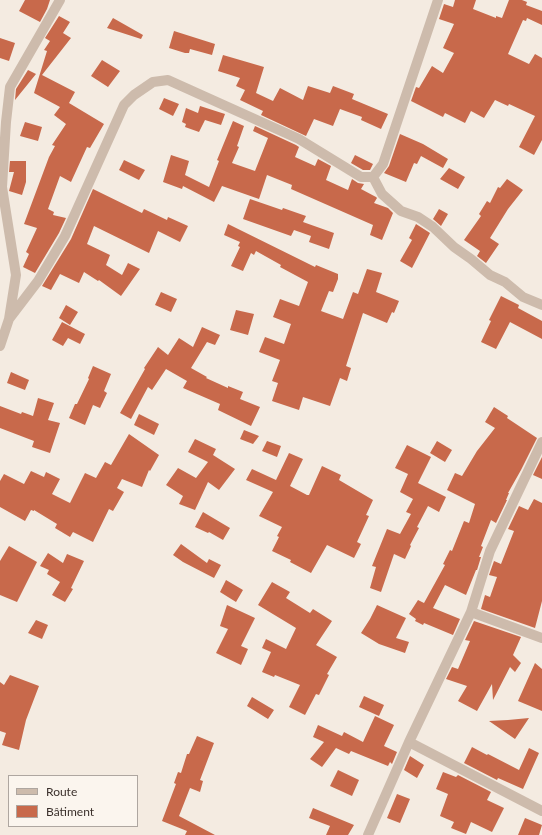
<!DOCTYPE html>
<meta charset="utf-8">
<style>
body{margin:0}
#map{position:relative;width:542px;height:835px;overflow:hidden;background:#f4ebe1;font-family:Lato,sans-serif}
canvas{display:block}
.legend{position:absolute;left:8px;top:775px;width:130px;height:52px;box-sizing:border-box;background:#fbf5ee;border:1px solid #aea6a0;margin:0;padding:5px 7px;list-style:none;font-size:12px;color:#3b302b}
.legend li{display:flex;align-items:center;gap:8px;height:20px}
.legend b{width:20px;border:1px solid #aea6a0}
</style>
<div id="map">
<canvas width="542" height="835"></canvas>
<ul class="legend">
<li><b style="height:5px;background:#cdbbac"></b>Route</li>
<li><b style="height:11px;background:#c8694b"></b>Bâtiment</li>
</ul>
</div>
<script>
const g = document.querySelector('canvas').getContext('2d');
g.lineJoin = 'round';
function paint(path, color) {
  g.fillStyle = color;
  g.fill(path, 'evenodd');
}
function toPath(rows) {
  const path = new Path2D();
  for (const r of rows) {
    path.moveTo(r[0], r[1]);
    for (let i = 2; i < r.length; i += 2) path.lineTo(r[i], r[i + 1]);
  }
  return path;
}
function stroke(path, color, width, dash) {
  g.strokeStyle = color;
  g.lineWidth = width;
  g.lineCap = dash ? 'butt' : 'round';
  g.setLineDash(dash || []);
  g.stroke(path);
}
const building = toPath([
 [25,0,50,0,47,9,40,22,19,11],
 [455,0,476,0,473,9,496,18,496,16,502,18,509,0,522,0,527,2,526,5,542,11,542,25,527,18,526,21,523,20,508,54,529,64,535,54,542,58,542,140,534,155,519,147,535,116,509,104,508,106,495,100,484,118,471,111,465,123,445,113,443,117,411,101,416,87,419,88,432,66,443,73,454,53,443,48,454,24,439,19,444,4,453,7],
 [59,16,70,22,63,33,71,38,42,75,75,92,69,103,104,124,90,148,87,147,71,182,60,176,48,209,54,212,53,215,66,218,59,233,35,273,23,267,29,254,26,252,37,228,24,224,49,157,55,146,52,145,66,124,54,115,60,107,34,93,47,51,44,50,50,41,45,38],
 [113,18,143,35,141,39,107,28],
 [174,31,215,44,212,55,190,49,189,53,185,53,169,48],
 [0,38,15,43,9,61,0,58],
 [223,55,264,67,256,93,273,101,280,88,303,100,308,86,330,93,333,86,354,94,352,99,388,114,381,129,361,120,362,117,340,109,333,126,314,119,306,136,261,115,263,111,240,100,245,90,236,86,240,78,218,71],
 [102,60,120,71,108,87,91,76],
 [28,70,36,74,15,100,16,89],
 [164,98,179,104,173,116,159,109],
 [200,106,225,114,221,125,205,120,199,132,185,127,186,124,182,122,186,108,198,113],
 [233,121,244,126,237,146,239,147,232,163,255,171,268,138,253,131,255,126,296,145,299,147,295,157,315,166,318,159,331,166,326,180,348,190,352,179,358,183,364,184,361,189,376,197,377,198,374,203,388,208,393,213,382,240,370,235,373,225,291,189,292,185,267,175,259,199,222,186,214,202,183,186,182,189,163,182,171,155,189,161,185,175,209,187,219,161,217,160],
 [25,122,42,127,38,141,20,136],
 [400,134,423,144,448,159,443,168,421,156,417,164,414,163,406,182,384,173,389,166],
 [355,155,373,164,370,170,363,170,351,163],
 [124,160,145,170,139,180,119,170],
 [10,161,26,161,26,182,22,195,9,191,14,172,9,172],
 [449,168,465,177,458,189,440,179],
 [507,179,523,190,508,209,490,238,499,244,486,263,477,256,480,251,464,240,481,216,479,214,487,201,490,203,498,187,500,188],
 [93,189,142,213,144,209,167,220,168,217,188,226,180,242,158,231,149,253,94,226,87,244,110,255,106,265,122,275,128,263,140,269,121,296,99,280,98,281,84,272,79,283,60,274,51,290,42,286,71,239],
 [250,199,282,210,283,208,306,216,303,222,334,233,329,249,309,242,311,236,294,230,291,236,243,219],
 [439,209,448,214,441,226,433,219],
 [228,224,315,267,316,265,338,274,338,279,333,292,329,291,321,311,343,319,353,292,358,294,367,269,382,273,376,292,399,301,394,313,392,312,387,323,363,313,346,366,351,368,347,381,340,378,330,406,303,397,299,410,272,401,278,383,272,381,280,360,259,352,265,337,284,344,291,324,273,317,280,299,299,306,308,282,280,267,281,265,256,251,254,255,251,253,243,271,231,266,240,247,238,246,240,242,224,235],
 [416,224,430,233,412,268,400,261,412,240,409,238],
 [161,292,177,299,171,312,155,305],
 [501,296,519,305,518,308,542,321,542,339,510,322,496,349,481,342,491,321,489,320],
 [66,305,78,312,70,325,59,318],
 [236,310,254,314,248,335,230,330],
 [62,322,85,334,80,344,68,338,63,346,52,340],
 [202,327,220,335,215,345,207,342,191,368,207,377,206,378,228,388,228,386,243,392,240,399,260,407,251,426,218,410,220,404,183,388,187,381,166,369,152,390,148,387,131,419,120,413,145,369,144,368,158,347,168,355,179,338,193,347],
 [93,366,111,374,104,391,107,393,100,408,93,405,85,425,69,418,75,404,77,404,89,379,88,378],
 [11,372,29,380,25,390,7,383],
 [38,398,54,403,48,420,60,423,50,453,32,447,34,441,0,428,0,406,21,414,22,412,33,416],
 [494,407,508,416,507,418,537,438,521,470,508,493,509,493,506,500,507,500,496,523,491,520,481,546,483,547,479,557,481,557,477,570,476,570,466,595,445,585,433,608,460,619,453,635,424,623,423,625,415,621,416,619,409,614,418,600,424,603,445,565,443,564,450,550,452,551,464,521,469,523,475,504,447,490,455,473,462,476,477,451,495,428,485,422],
 [139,414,159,424,154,435,134,425],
 [244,430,259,436,253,444,240,439],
 [129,434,159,455,150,471,149,470,142,487,122,479,117,488,124,492,113,511,109,509,93,542,73,532,70,537,55,528,57,524,34,510,34,511,31,510,25,521,0,507,0,481,4,474,24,484,31,471,44,477,46,472,60,479,52,494,70,503,85,473,96,478,105,462,111,465],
 [195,439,216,449,213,455,235,469,219,490,208,482,195,510,179,504,183,496,166,485,178,468,196,478,208,462,188,452],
 [267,441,281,446,277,457,262,451],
 [437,441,452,450,445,462,430,453],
 [407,445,431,457,418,483,446,497,439,512,428,506,417,527,419,528,410,545,411,546,405,559,394,554,381,592,370,588,376,567,372,566,387,529,400,534,411,514,406,512,413,499,400,492,408,474,395,468],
 [289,453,303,459,290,486,307,495,309,495,322,466,341,475,339,480,373,500,366,515,369,516,357,542,361,544,354,558,327,545,311,573,290,562,291,560,272,551,279,537,277,536,282,527,259,516,273,492,246,480,252,469,276,480],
 [542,457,542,479,533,475],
 [534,499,542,503,542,601,535,628,481,609,485,595,490,597,497,577,489,575,494,561,501,564,514,531,508,529,519,506,528,510],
 [203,512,230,528,223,540,209,532,208,533,195,527],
 [181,544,207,563,209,559,221,565,214,578,183,562,173,555],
 [9,546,37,562,17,602,0,595,0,561],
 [48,553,63,563,67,554,84,561,71,588,73,589,65,602,52,595,60,582,47,574,49,570,40,566],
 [226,580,243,590,236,602,220,592],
 [272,582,290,592,286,598,310,613,313,609,332,621,316,645,337,657,327,674,329,675,319,695,316,694,305,715,289,707,300,685,275,675,274,677,262,672,271,652,262,648,266,639,286,649,296,628,258,605],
 [227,605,255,618,241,646,248,649,241,665,216,653,228,629,220,626],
 [377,605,406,618,396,638,409,642,405,653,379,644,361,633,370,619],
 [36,620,48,625,42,639,28,633],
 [474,621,521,637,513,655,521,663,515,672,510,667,493,700,492,684,477,711,458,701,467,686,446,679,452,667,458,669,470,641,465,640],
 [535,663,542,669,542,711,518,701],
 [10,675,39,686,26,720,19,750,2,745,6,733,0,731,0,682,4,685],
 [364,696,384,705,379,716,359,707],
 [252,697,274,710,268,719,247,706],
 [375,716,394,725,384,746,397,752,392,764,390,762,388,766,351,751,349,754,336,748,322,767,310,759,324,742,313,737,318,725,342,736,344,732,363,742],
 [529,718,515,739,489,721,508,720],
 [197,736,214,743,200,780,203,781,200,792,190,788,179,816,215,835,185,835,187,831,162,821,176,784,174,783,178,772,181,773,187,754,189,754],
 [472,747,487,755,488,754,519,770,529,748,539,753,523,789,498,778,497,780,464,763],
 [410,756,424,765,417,778,404,770],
 [338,770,359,780,352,796,330,786],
 [443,772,456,777,458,775,491,792,487,800,504,808,492,832,471,822,466,834,451,828,454,822,440,816,448,794,436,789],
 [397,794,410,799,400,823,387,818],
 [313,808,354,825,348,835,326,835,330,826,309,818],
 [525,818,542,825,539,835,518,835]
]);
const minor = toPath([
 [373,177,382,194,401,211,418,217,433,227,454,247,471,259,490,275,505,282,523,297,542,305],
 [9,319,38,281,65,236,124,105,134,95,153,82,168,80,299,139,361,177,373,177,383,164,438,0],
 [0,346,9,319,16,275,2,187,6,122,10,87,60,0],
 [471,612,542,638],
 [409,742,542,811],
 [368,835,409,742,471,612,490,551,542,442]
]);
paint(building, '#c8694b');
stroke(minor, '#cdbbac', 10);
</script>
